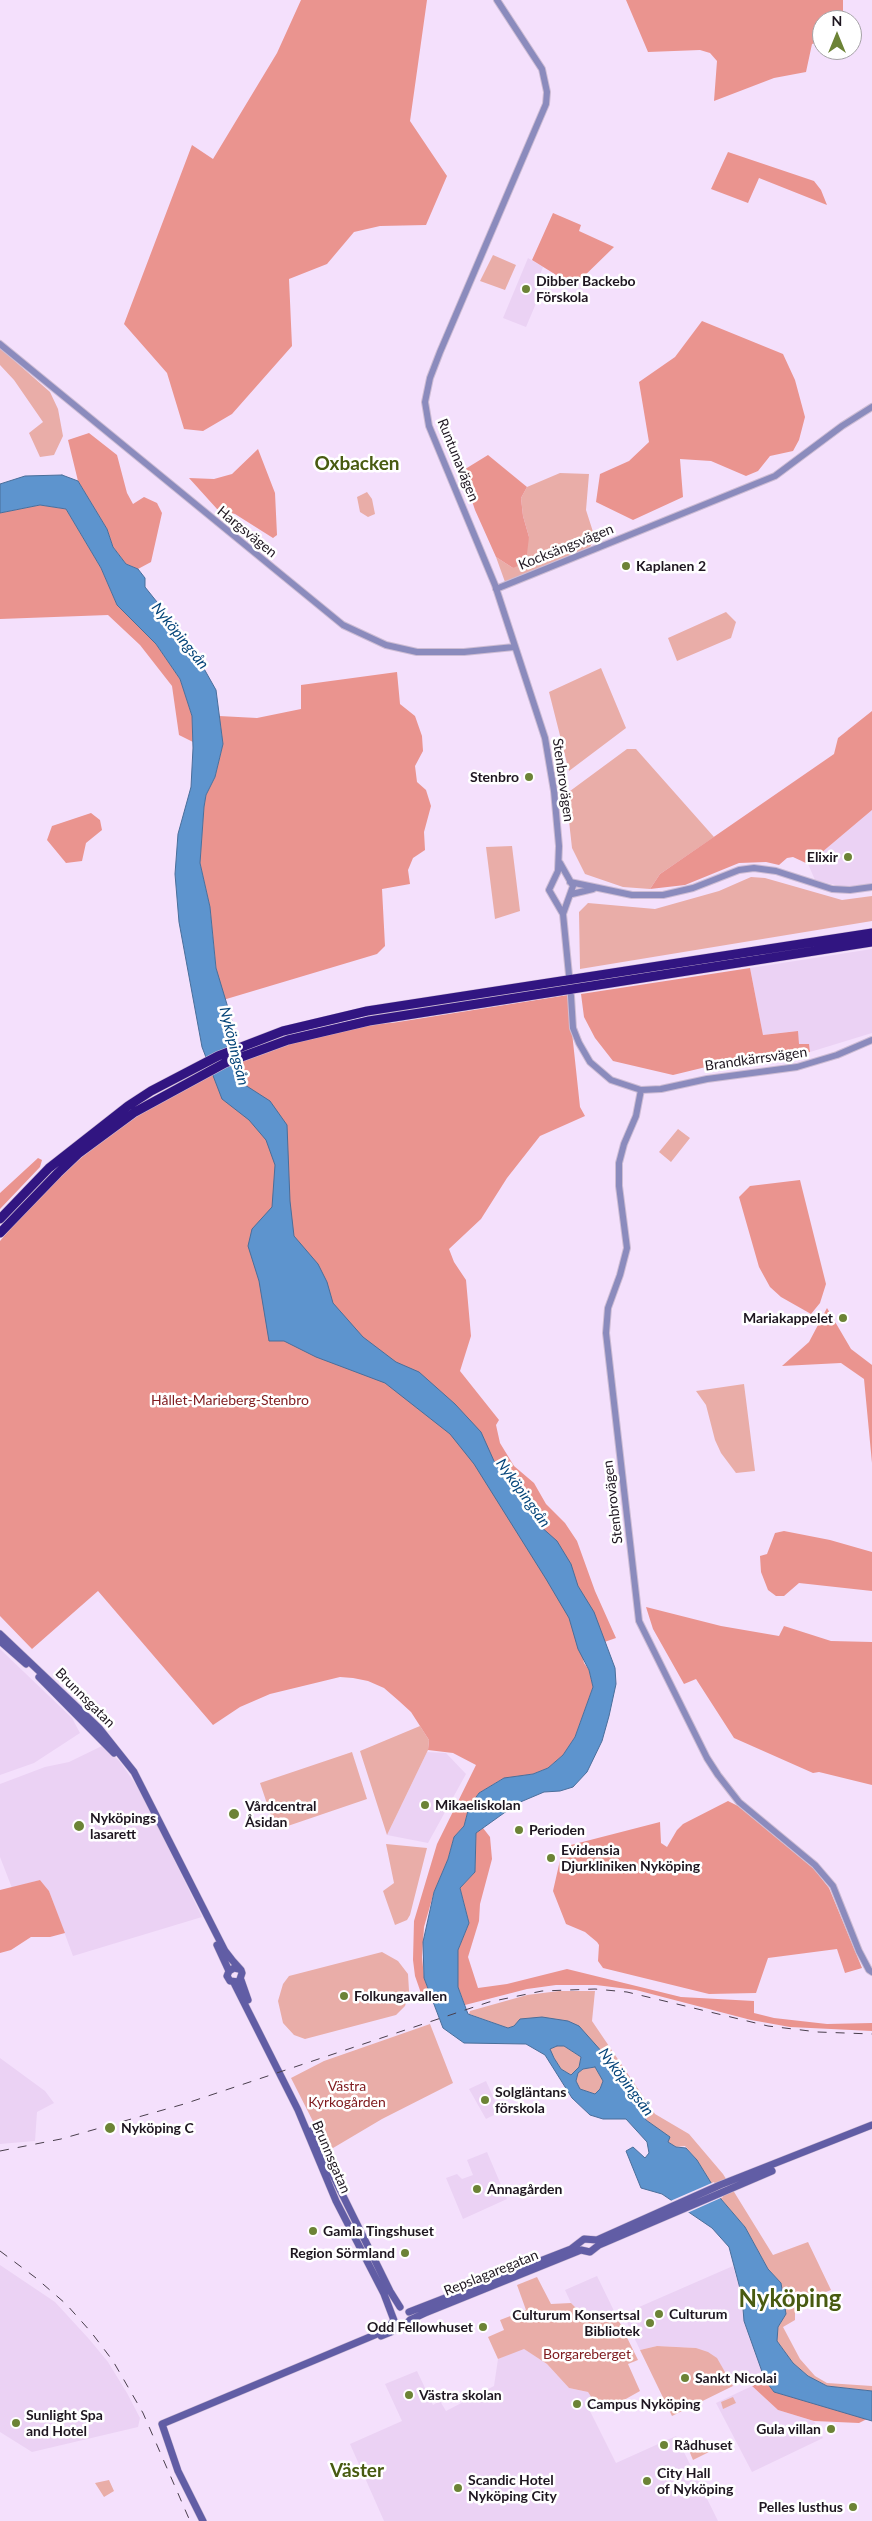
<!DOCTYPE html>
<meta charset="utf-8">
<style>
body{margin:0}
#map{position:relative;width:872px;height:2521px;overflow:hidden;background:#f4e0fc;font-family:Lato,sans-serif}
canvas{display:block}
.north{position:absolute;left:812px;top:10px;width:50px;height:50px;box-sizing:border-box;background:#fff;border:1px solid #a5a2a6;border-radius:50%;rotate:0deg;font-size:14px;font-weight:700;line-height:20px;text-align:center;color:#1e1620}
.north::after{content:'';display:block;margin:auto;width:18px;height:22px;background:#6c8336;clip-path:polygon(50% 0,100% 100%,50% 72%,0 100%)}
</style>
<div id="map">
<canvas width="872" height="2521"></canvas>
<div class="north">N</div>
</div>
<script>
const g = document.querySelector('canvas').getContext('2d');
g.lineJoin = 'round';
function paint(path, color) {
  g.fillStyle = color;
  g.fill(path, 'evenodd');
}
function toPath(rows) {
  const path = new Path2D();
  for (const r of rows) {
    path.moveTo(r[0], r[1]);
    for (let i = 2; i < r.length; i += 2) path.lineTo(r[i], r[i + 1]);
  }
  return path;
}
function stroke(path, color, width, dash) {
  g.strokeStyle = color;
  g.lineWidth = width;
  g.lineCap = dash ? 'butt' : 'round';
  g.setLineDash(dash || []);
  g.stroke(path);
}
function drawText(font, color, halo, rows, align = 'center') {
  g.font = font + ' Lato,sans-serif';
  g.lineWidth = 5;
  g.setLineDash([]);
  g.textBaseline = 'middle';
  g.strokeStyle = halo;
  g.fillStyle = color;
  for (const [text, x, y, turn = 0] of rows) {
    g.save();
    g.translate(x, y);
    g.rotate((+turn || 0) * Math.PI / 180);
    g.textAlign = isNaN(turn) ? turn : align;
    if (halo) g.strokeText(text, 0, 0);
    g.fillText(text, 0, 0);
    g.restore();
  }
}
const built = toPath([
 [528,258,543,267,536,285,540,294,526,327,503,318],
 [872,810,872,884,843,887,815,880,808,864],
 [872,949,872,1033,810,1052,809,1044,799,1045,797,1031,763,1035,750,968],
 [0,1649,72,1718,80,1733,34,1763,0,1775],
 [104,1745,121,1763,143,1795,202,1917,73,1956,49,1891,40,1880,12,1888,0,1857,0,1784,45,1767,69,1762],
 [427,1752,446,1753,466,1774,428,1843,387,1835],
 [0,2058,45,2091,54,2103,37,2112,35,2141,0,2144],
 [486,2081,500,2112,486,2119,469,2089],
 [487,2152,507,2199,463,2219,446,2178,457,2174,462,2179,473,2175,467,2160],
 [0,2265,55,2302,89,2339,108,2362,127,2393,140,2418,138,2427,32,2452,0,2432],
 [733,2266,742,2296,744,2321,763,2371,733,2386,725,2371,696,2348,657,2346,640,2350,623,2314],
 [597,2276,617,2317,605,2322,579,2311,571,2303,565,2290],
 [523,2348,547,2364,569,2388,588,2392,595,2403,589,2409,616,2463,676,2436,718,2521,384,2521,350,2444,402,2421,385,2384,417,2371,433,2405,440,2401,446,2411,494,2386,498,2359],
 [752,2386,778,2410,814,2421,823,2438,752,2472,716,2403]
]);
const green = toPath([
 [493,255,516,265,505,290,480,281],
 [0,348,50,392,58,409,63,436,54,455,40,457,29,433,43,422,14,380,0,365],
 [560,473,589,474,586,510,595,538,590,547,505,582,496,557,513,568,529,537,523,516,521,498,527,487],
 [367,492,372,499,375,514,368,517,360,512,357,497],
 [726,612,736,622,731,638,677,661,668,638],
 [601,668,626,728,569,771,549,692],
 [627,749,636,749,714,837,660,874,650,889,623,887,585,874,572,848,566,794],
 [512,846,520,911,495,919,486,847],
 [751,877,765,878,842,900,872,896,872,921,580,969,579,912,588,903,655,909,719,891],
 [678,1129,690,1138,671,1162,659,1152],
 [744,1384,755,1471,736,1473,721,1453,715,1440,706,1405,696,1391],
 [420,1726,429,1740,428,1750,387,1835,360,1751],
 [352,1752,367,1799,276,1830,260,1783],
 [386,1844,427,1848,410,1915,407,1920,395,1925,383,1891,394,1883],
 [382,1952,398,1961,408,1974,409,1991,405,2006,396,2015,305,2039,294,2035,283,2023,278,2001,283,1984,289,1976],
 [559,1991,595,1991,592,2021,655,2114,689,2134,723,2174,773,2255,808,2242,831,2290,795,2304,795,2320,783,2327,800,2359,815,2376,827,2383,872,2386,872,2391,827,2386,808,2376,793,2363,777,2341,778,2327,786,2314,781,2283,768,2269,745,2227,721,2199,697,2160,685,2146,676,2147,667,2142,669,2137,646,2120,647,2116,603,2053,514,2026,508,2028,469,2014,470,2011,527,1995],
 [430,2024,453,2083,382,2119,328,2151,291,2078,324,2061],
 [557,2046,564,2046,581,2057,579,2067,571,2075,561,2069,554,2058,549,2049],
 [595,2067,603,2081,600,2089,595,2094,579,2089,576,2081,578,2073,583,2069],
 [537,2277,551,2304,571,2303,579,2311,605,2322,617,2317,638,2360,628,2364,640,2391,608,2409,603,2400,595,2403,588,2392,569,2388,547,2364,524,2349,498,2359,488,2337,504,2330,500,2320,526,2310,517,2285],
 [657,2346,696,2348,708,2352,717,2358,733,2386,672,2416,640,2350],
 [733,2397,736,2403,723,2409,721,2402],
 [706,2440,711,2451,693,2460,688,2448],
 [109,2480,114,2491,104,2497,95,2483]
]);
const forest = toPath([
 [301,0,427,0,410,121,447,176,426,225,380,226,354,232,327,264,289,279,292,346,232,414,203,431,184,429,167,373,124,324,192,145,213,159,277,53],
 [626,0,843,0,843,20,822,20,822,41,812,44,806,72,774,78,714,101,717,61,710,53,700,50,648,52],
 [728,152,814,181,821,190,827,205,759,178,748,203,711,189],
 [553,213,581,225,579,231,614,247,574,286,532,260],
 [702,321,783,354,795,380,805,417,799,440,793,451,770,456,758,471,746,476,711,461,680,459,683,497,633,520,596,502,600,474,629,461,649,442,639,382,675,357],
 [89,433,117,455,127,493,133,504,144,497,157,503,162,513,151,562,138,569,126,564,113,547,107,529,78,481,68,440],
 [258,449,275,493,277,535,273,538,235,514,217,509,189,478,214,479,232,474],
 [488,455,527,487,521,498,523,516,529,537,526,562,513,568,496,557,475,510,462,471],
 [40,505,66,509,101,568,117,605,156,644,180,679,192,716,193,742,179,735,172,686,140,645,108,615,0,619,0,513],
 [397,672,400,704,415,716,422,736,423,751,415,766,417,782,426,790,431,806,424,832,425,850,413,858,408,870,410,884,382,889,385,946,377,954,223,1000,216,968,210,907,200,863,204,807,206,795,215,777,223,744,219,716,257,718,301,709,301,685],
 [872,711,872,810,808,864,793,857,787,858,779,865,766,862,739,863,685,885,650,889,660,874,834,754,838,738],
 [91,813,100,820,102,830,86,843,82,861,66,863,47,840,52,826],
 [750,968,763,1035,798,1031,799,1044,809,1044,810,1052,776,1059,710,1066,673,1075,613,1061,595,1038,584,1017,581,994],
 [568,995,580,1107,585,1116,540,1136,507,1178,481,1219,449,1249,454,1262,466,1280,471,1336,460,1371,499,1420,496,1425,500,1443,514,1466,534,1483,546,1504,565,1523,577,1541,595,1591,616,1638,581,1650,584,1663,589,1670,593,1687,575,1737,563,1755,548,1768,533,1774,502,1779,479,1793,469,1807,464,1826,454,1837,448,1859,434,1892,424,1927,422,1957,424,1977,429,1992,422,1996,415,1976,413,1960,414,1921,437,1844,476,1765,453,1753,428,1750,429,1740,411,1712,399,1701,384,1688,368,1681,353,1678,340,1677,270,1694,240,1707,213,1725,98,1591,32,1649,0,1616,0,1241,37,1197,72,1165,111,1134,157,1103,224,1067,291,1042,365,1024,392,1023],
 [38,1158,42,1160,40,1167,0,1209,0,1193],
 [800,1180,826,1284,820,1303,811,1314,781,1297,770,1287,759,1267,739,1197,750,1186],
 [827,1308,851,1349,872,1365,872,1463,864,1379,841,1363,782,1366,809,1342],
 [784,1531,830,1540,872,1552,872,1591,799,1583,784,1596,776,1596,768,1590,761,1572,760,1556,767,1554,775,1533],
 [646,1607,721,1626,779,1636,784,1626,831,1641,872,1642,872,1785,819,1772,813,1773,734,1738,696,1679,684,1684,653,1629],
 [728,1801,738,1806,814,1869,829,1888,862,1968,845,1973,837,1949,768,1958,756,1993,709,1994,603,1968,598,1961,599,1945,597,1942,585,1932,566,1924,553,1891,563,1847,660,1822,661,1843,667,1847,677,1830,683,1824],
 [483,1828,490,1837,492,1859,480,1904,479,1921,468,1957,478,1988,507,1984,567,1969,681,1997,754,2001,754,2013,774,2018,827,2024,872,2023,872,2031,790,2027,751,2020,636,1990,596,1985,556,1985,527,1989,465,2005,458,1987,458,1950,469,1923,460,1888,475,1872,476,1833],
 [40,1880,49,1891,65,1933,50,1937,31,1937,11,1950,0,1953,0,1890],
 [765,2380,774,2392,867,2419,859,2423,814,2421,778,2410,752,2386]
]);
const water = toPath([
 [62,475,78,481,107,529,113,547,126,564,138,569,145,578,145,587,189,642,216,690,223,744,215,777,206,795,204,807,200,863,210,907,216,968,232,1021,228,1039,233,1067,242,1083,270,1101,287,1125,290,1201,294,1236,318,1264,327,1282,333,1303,363,1337,396,1362,419,1372,455,1404,481,1432,494,1461,518,1486,533,1510,539,1525,557,1541,571,1564,578,1586,594,1612,615,1668,616,1684,609,1716,602,1741,587,1772,573,1787,560,1791,544,1792,518,1803,476,1833,475,1872,460,1888,469,1923,458,1950,458,1987,468,2014,508,2028,514,2026,520,2019,542,2017,568,2021,579,2026,603,2053,646,2120,670,2137,668,2142,676,2147,686,2148,697,2160,721,2199,745,2227,768,2269,781,2283,786,2314,778,2327,777,2341,793,2363,808,2376,827,2386,872,2391,872,2421,774,2392,765,2380,744,2321,742,2296,729,2247,712,2228,662,2194,641,2188,626,2151,633,2147,645,2158,649,2153,647,2142,626,2119,603,2119,590,2115,572,2098,545,2055,526,2044,464,2043,443,2028,424,1978,423,1942,434,1892,448,1859,454,1837,464,1826,469,1807,479,1793,504,1778,533,1774,548,1768,563,1755,575,1737,593,1687,589,1670,578,1649,569,1618,546,1579,474,1464,450,1434,385,1383,316,1357,284,1341,269,1341,259,1281,248,1246,252,1229,272,1207,275,1165,266,1140,249,1120,222,1099,202,1047,179,922,175,874,178,834,191,787,193,748,192,716,180,679,156,644,117,605,101,568,66,509,40,505,0,513,0,484,25,476,62,475],
 [557,2046,564,2046,581,2057,579,2067,571,2075,561,2069,554,2058,550,2049,557,2046],
 [595,2067,603,2081,600,2089,595,2094,580,2089,576,2081,578,2073,583,2069,595,2067]
]);
const pier = toPath([
 [714,2182,723,2197,685,2214,668,2202]
]);
const tertiary = toPath([
 [497,0,542,69,547,92,546,104,440,352,430,378,425,402,429,426,495,585,545,738,554,791,559,846,558,871,549,890,563,914],
 [0,344,343,625,386,645,417,652,464,652,514,647],
 [496,589,775,476,842,426,872,407],
 [560,863,573,886,563,914,569,975],
 [570,882,632,895,663,895,693,888,739,870,754,868,776,871,832,889,850,890,872,887],
 [572,894,593,889],
 [571,996,573,1028,579,1043,590,1062,611,1080,641,1090,661,1089,707,1079,797,1067,837,1055,872,1040],
 [641,1090,636,1116,624,1144,619,1163,619,1186,627,1248,620,1275,608,1308,606,1333,639,1621,707,1758,718,1775,739,1802,815,1865,833,1886,859,1951,869,1970,872,1972]
]);
const secondary = toPath([
 [0,1634,99,1728,134,1772,225,1951,232,1960,241,1970,242,1973,239,1982,230,1981,227,1976,229,1971,234,1968,239,1969],
 [0,1641,26,1664],
 [39,1677,114,1753],
 [217,1945,229,1971],
 [241,1980,248,2000],
 [234,1983,298,2110,336,2201,384,2294,395,2323,405,2325,410,2320,425,2313,581,2250],
 [311,2131,390,2291,400,2307],
 [581,2250,590,2252,599,2245,772,2171],
 [409,2312,571,2249,584,2239,597,2240,720,2185,872,2125],
 [381,2336,391,2332,399,2325],
 [203,2521,178,2471,162,2424,377,2334,388,2329,393,2321]
]);
const motorway = toPath([
 [0,1219,49,1168,128,1106,151,1091,218,1056,283,1031,367,1011,872,933],
 [0,1233,58,1173,78,1154,135,1112,225,1063,288,1040,369,1021,872,942]
]);
const rail = toPath([
 [0,2151,61,2139,184,2104,489,2002,542,1991,595,1989,627,1992,768,2026,818,2032,872,2034],
 [0,2251,36,2278,66,2304,91,2332,113,2361,143,2413,190,2521]
]);
const markers = [
 [526,289,5,"#6c8336"],
 [626,566,5,"#6c8336"],
 [529,777,5,"#6c8336"],
 [848,857,5,"#6c8336"],
 [843,1318,5,"#6c8336"],
 [425,1805,5,"#6c8336"],
 [234,1814,6,"#6c8336"],
 [79,1826,6,"#6c8336"],
 [519,1830,5,"#6c8336"],
 [551,1858,5,"#6c8336"],
 [344,1996,5,"#6c8336"],
 [485,2100,5,"#6c8336"],
 [110,2128,6,"#6c8336"],
 [477,2189,5,"#6c8336"],
 [313,2231,5,"#6c8336"],
 [405,2253,5,"#6c8336"],
 [659,2314,5,"#6c8336"],
 [650,2323,5,"#6c8336"],
 [483,2327,5,"#6c8336"],
 [685,2378,5,"#6c8336"],
 [409,2395,5,"#6c8336"],
 [577,2404,5,"#6c8336"],
 [16,2423,5,"#6c8336"],
 [831,2429,5,"#6c8336"],
 [664,2445,5,"#6c8336"],
 [647,2481,5,"#6c8336"],
 [458,2488,5,"#6c8336"],
 [853,2507,5,"#6c8336"]
];
const poiNames = [
 ["Dibber Backebo",536,281],
 ["Förskola",536,297],
 ["Kaplanen 2",636,566],
 ["Stenbro",519,777,"right"],
 ["Elixir",838,857,"right"],
 ["Mariakappelet",833,1318,"right"],
 ["Mikaeliskolan",435,1805],
 ["Vårdcentral",245,1806],
 ["Åsidan",245,1822],
 ["Nyköpings",90,1818],
 ["lasarett",90,1834],
 ["Perioden",529,1830],
 ["Evidensia",561,1850],
 ["Djurkliniken Nyköping",561,1866],
 ["Folkungavallen",354,1996],
 ["Solgläntans",495,2092],
 ["förskola",495,2108],
 ["Nyköping C",121,2128],
 ["Annagården",487,2189],
 ["Gamla Tingshuset",323,2231],
 ["Region Sörmland",395,2253,"right"],
 ["Culturum",669,2314],
 ["Culturum Konsertsal",640,2315,"right"],
 ["Bibliotek",640,2331,"right"],
 ["Odd Fellowhuset",473,2327,"right"],
 ["Sankt Nicolai",695,2378],
 ["Västra skolan",419,2395],
 ["Campus Nyköping",587,2404],
 ["Sunlight Spa",26,2415],
 ["and Hotel",26,2431],
 ["Gula villan",821,2429,"right"],
 ["Rådhuset",674,2445],
 ["City Hall",657,2473],
 ["of Nyköping",657,2489],
 ["Scandic Hotel",468,2480],
 ["Nyköping City",468,2496],
 ["Pelles lusthus",843,2507,"right"]
];
const streetNames = [
 ["Runtunavägen",458,460,68],
 ["Hargsvägen",247,532,39],
 ["Kocksängsvägen",566,547,-22],
 ["Stenbrovägen",563,780,82],
 ["Brandkärrsvägen",756,1059,-8],
 ["Stenbrovägen",613,1502,-97],
 ["Brunnsgatan",85,1698,45],
 ["Brunnsgatan",331,2157,67],
 ["Repslagaregatan",491,2273,-22]
];
const parkNames = [
 ["Hållet-Marieberg-Stenbro",230,1400],
 ["Västra",347,2086],
 ["Kyrkogården",347,2102],
 ["Borgareberget",587,2354]
];
const waterNames = [
 ["Nyköpingsån",180,636,51],
 ["Nyköpingsån",234,1046,76],
 ["Nyköpingsån",523,1493,54],
 ["Nyköpingsån",626,2082,53]
];
const districtNames = [
 ["Oxbacken",357,464],
 ["Väster",357,2471]
];
const townNames = [
 ["Nyköping",790,2299]
];
paint(built, '#ebd2f4');
paint(green, '#e9ada8');
paint(forest, '#ea948f');
paint(water, '#5d94ce');
stroke(water, '#4a6e9a', 1);
paint(pier, '#f4e0fc');
stroke(tertiary, '#cdbcd4', 8);
stroke(secondary, '#cdbcd4', 8);
stroke(motorway, '#cdbcd4', 10);
stroke(tertiary, '#8b8bbd', 6);
stroke(secondary, '#615da5', 7);
stroke(motorway, '#311581', 9);
stroke(rail, '#493e4c', 1, [9, 9]);
for (const [x, y, r, color] of markers) {
  const dot = new Path2D();
  dot.arc(x, y, r, 0, 2 * Math.PI);
  g.fillStyle = color;
  g.fill(dot);
  stroke(dot, '#fff', 2);
}
drawText('bold 14px', '#1e1620', '#fff', poiNames, 'left');
drawText('14px', '#1e1620', '#fff', streetNames);
drawText('14px', '#811e21', '#fff', parkNames);
drawText('italic 15px', '#044479', '#fff', waterNames);
drawText('bold 19px', '#485b11', '#fff', districtNames);
drawText('bold 24px', '#485b11', '#fff', townNames);
</script>
